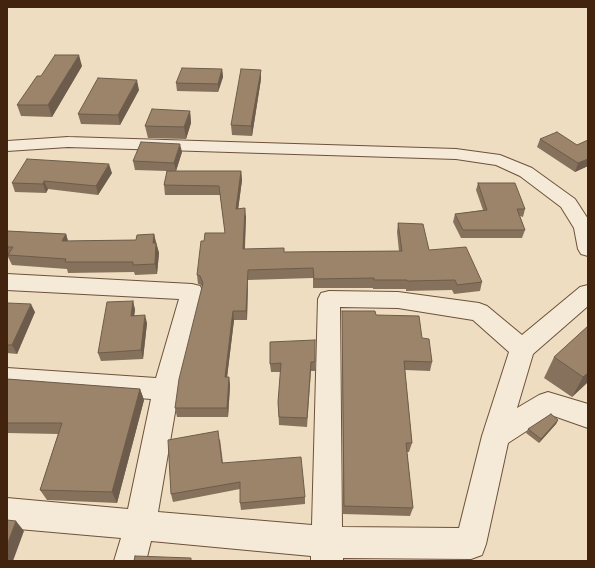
<!DOCTYPE html>
<style>
body{margin:0}
#map{position:relative;width:595px;height:568px;overflow:hidden;background:#efddc1;font-family:"Libre Bodoni",serif}
canvas{display:block}
.frame{position:absolute;inset:0;border:8px solid #42230e;pointer-events:none}
</style>
<div id="map">
<canvas width="595" height="568"></canvas>
<div class="frame"></div>
</div>
<script>
const g = document.querySelector('canvas').getContext('2d');
g.lineJoin = 'round';
function toPath(rows) {
  const path = new Path2D();
  for (const r of rows) {
    path.moveTo(r[0], r[1]);
    for (let i = 2; i < r.length; i += 2) path.lineTo(r[i], r[i + 1]);
  }
  return path;
}
function stroke(path, color, width, dash) {
  g.strokeStyle = color;
  g.lineWidth = width;
  g.lineCap = dash ? 'butt' : 'round';
  g.setLineDash(dash || []);
  g.stroke(path);
}
function paint(path, color) {
  g.fillStyle = color;
  g.fill(path, 'evenodd');
}
const minor = toPath([
 [68,137,456,149,500,155,532,168,575,199,588,219,588,256,581,254,578,249,574,228,561,207,520,176,496,165,456,159,68,147,7,151,7,141,68,137],
 [7,274,192,284,200,286,203,292,179,389,158,512,312,525,318,299,321,293,329,291,398,292,479,303,487,306,522,335,580,287,588,285,588,306,533,354,517,408,539,395,548,392,588,404,588,428,551,415,508,443,486,544,482,555,471,559,343,558,343,561,311,561,311,556,151,541,146,561,114,561,121,538,7,528,7,498,128,509,151,399,7,388,7,368,156,378,179,299,7,290,7,274],
 [340,307,398,308,473,320,509,352,482,436,459,528,342,527,340,307]
]);
const wall = toPath([
 [82,66,52,117,21,116,17,105,41,76],
 [222,69,223,77,218,92,177,91,176,83],
 [261,79,252,136,232,135,231,125],
 [139,90,120,125,81,124,78,114],
 [190,111,191,123,186,139,148,138,145,126],
 [540,139,577,145,588,140,588,166,575,172,537,147],
 [182,152,176,171,241,171,242,180,238,209,246,217,245,249,284,252,399,251,397,232,398,223,429,250,482,282,480,291,454,294,452,290,406,291,406,289,373,289,373,288,313,288,313,278,248,280,247,320,234,320,227,377,229,377,230,386,228,417,177,417,175,408,202,287,201,285,198,284,197,275,204,241,225,233,220,195,165,195,164,185,167,171,135,170,133,161],
 [112,173,98,195,48,189,46,193,15,192,12,183],
 [478,183,525,209,523,217,520,216,525,230,522,238,461,238,453,222,455,214,483,210,476,190],
 [7,231,66,234,68,241,136,240,154,234,159,253,157,274,135,275,134,272,68,273,67,269,12,265,8,257,7,257],
 [133,301,135,310,134,315,147,323,143,359,101,361,98,353],
 [7,303,35,312,17,354,7,353],
 [342,311,376,315,422,338,432,362,430,371,405,370,412,443,409,452,407,452,413,508,410,516,343,514,342,321],
 [588,326,588,382,572,397,544,378,554,357],
 [315,340,315,371,311,371,307,427,279,425,278,402,281,372,271,372,270,364],
 [7,379,140,389,144,400,117,503,47,500,40,490,58,434,7,433],
 [558,420,556,424,539,443,526,433,528,429],
 [220,439,223,463,305,497,305,504,241,510,240,503,240,489,173,502,171,494]
]);
const shadedWall = toPath([
 [79,55,82,66,52,117,48,105],
 [222,69,223,77,218,92,218,84],
 [261,70,261,79,252,136,251,126],
 [137,80,139,90,120,125,118,115],
 [190,111,191,123,186,139,184,127],
 [180,144,182,152,176,171,174,163],
 [588,159,588,166,575,172,578,163],
 [109,164,112,173,98,195,96,186],
 [241,171,242,180,237,218,236,209],
 [44,181,48,189,46,193,43,184],
 [245,208,246,217,244,258,243,249],
 [66,234,69,245,62,241],
 [154,234,156,244,153,243],
 [156,243,159,253,157,274,155,264],
 [248,270,248,280,247,320,246,311],
 [133,301,135,310,133,324,131,316],
 [31,304,35,312,17,354,12,345],
 [233,311,234,320,226,386,225,377],
 [145,315,147,323,143,359,141,350],
 [588,373,588,382,572,397,583,377],
 [229,377,230,386,228,417,227,408],
 [140,389,144,400,117,503,112,492],
 [558,420,556,424,539,443,541,439],
 [16,521,24,531,13,561,7,561,7,545]
]);
const building = toPath([
 [55,55,79,55,48,105,17,105,37,76,41,76,55,55],
 [182,68,222,69,218,84,176,83,182,68],
 [241,69,261,70,251,126,231,125,241,69],
 [98,78,137,80,118,115,78,114,98,78],
 [152,109,190,111,184,127,145,126,152,109],
 [557,132,577,145,588,140,588,159,578,163,540,139,557,132],
 [141,142,180,144,174,163,133,161,141,142],
 [27,159,109,164,96,186,44,181,43,184,12,183,27,159],
 [167,171,241,171,236,209,245,208,243,249,284,248,284,252,402,251,398,223,423,224,429,250,466,247,482,282,457,285,455,280,408,281,407,280,374,280,374,278,314,279,313,268,248,270,246,311,233,311,225,377,229,377,227,408,175,408,179,379,203,283,200,276,197,275,201,241,204,241,205,233,225,233,219,186,164,185,167,171],
 [478,183,515,183,525,209,517,209,525,230,463,230,455,214,487,210,478,183],
 [7,231,66,234,62,241,136,240,137,235,154,234,153,243,156,243,155,264,133,265,133,262,65,262,66,259,8,255,13,247,7,247,7,231],
 [133,301,131,316,145,315,141,350,98,353,107,302,133,301],
 [7,303,31,304,12,345,7,345,7,303],
 [342,311,375,311,376,315,419,316,422,338,429,339,432,362,404,361,412,443,406,443,413,508,344,506,342,311],
 [588,326,588,373,583,377,554,357,588,326],
 [315,340,315,362,311,362,307,418,279,417,278,402,281,363,270,364,270,342,315,340],
 [7,379,140,389,112,492,40,490,62,423,7,423,7,379],
 [551,414,558,420,541,439,528,429,551,414],
 [218,431,222,463,301,457,305,497,240,503,240,482,171,494,168,440,218,431],
 [7,520,16,521,7,545,7,520],
 [135,556,191,558,191,561,134,561,135,556]
]);
stroke(minor, '#6d523b', 2);
paint(minor, '#f5e9d7');
paint(wall, '#86725c');
paint(shadedWall, '#6d5c4b');
paint(building, '#9c846b');
stroke(building, '#6d5c4b', 1);
</script>
